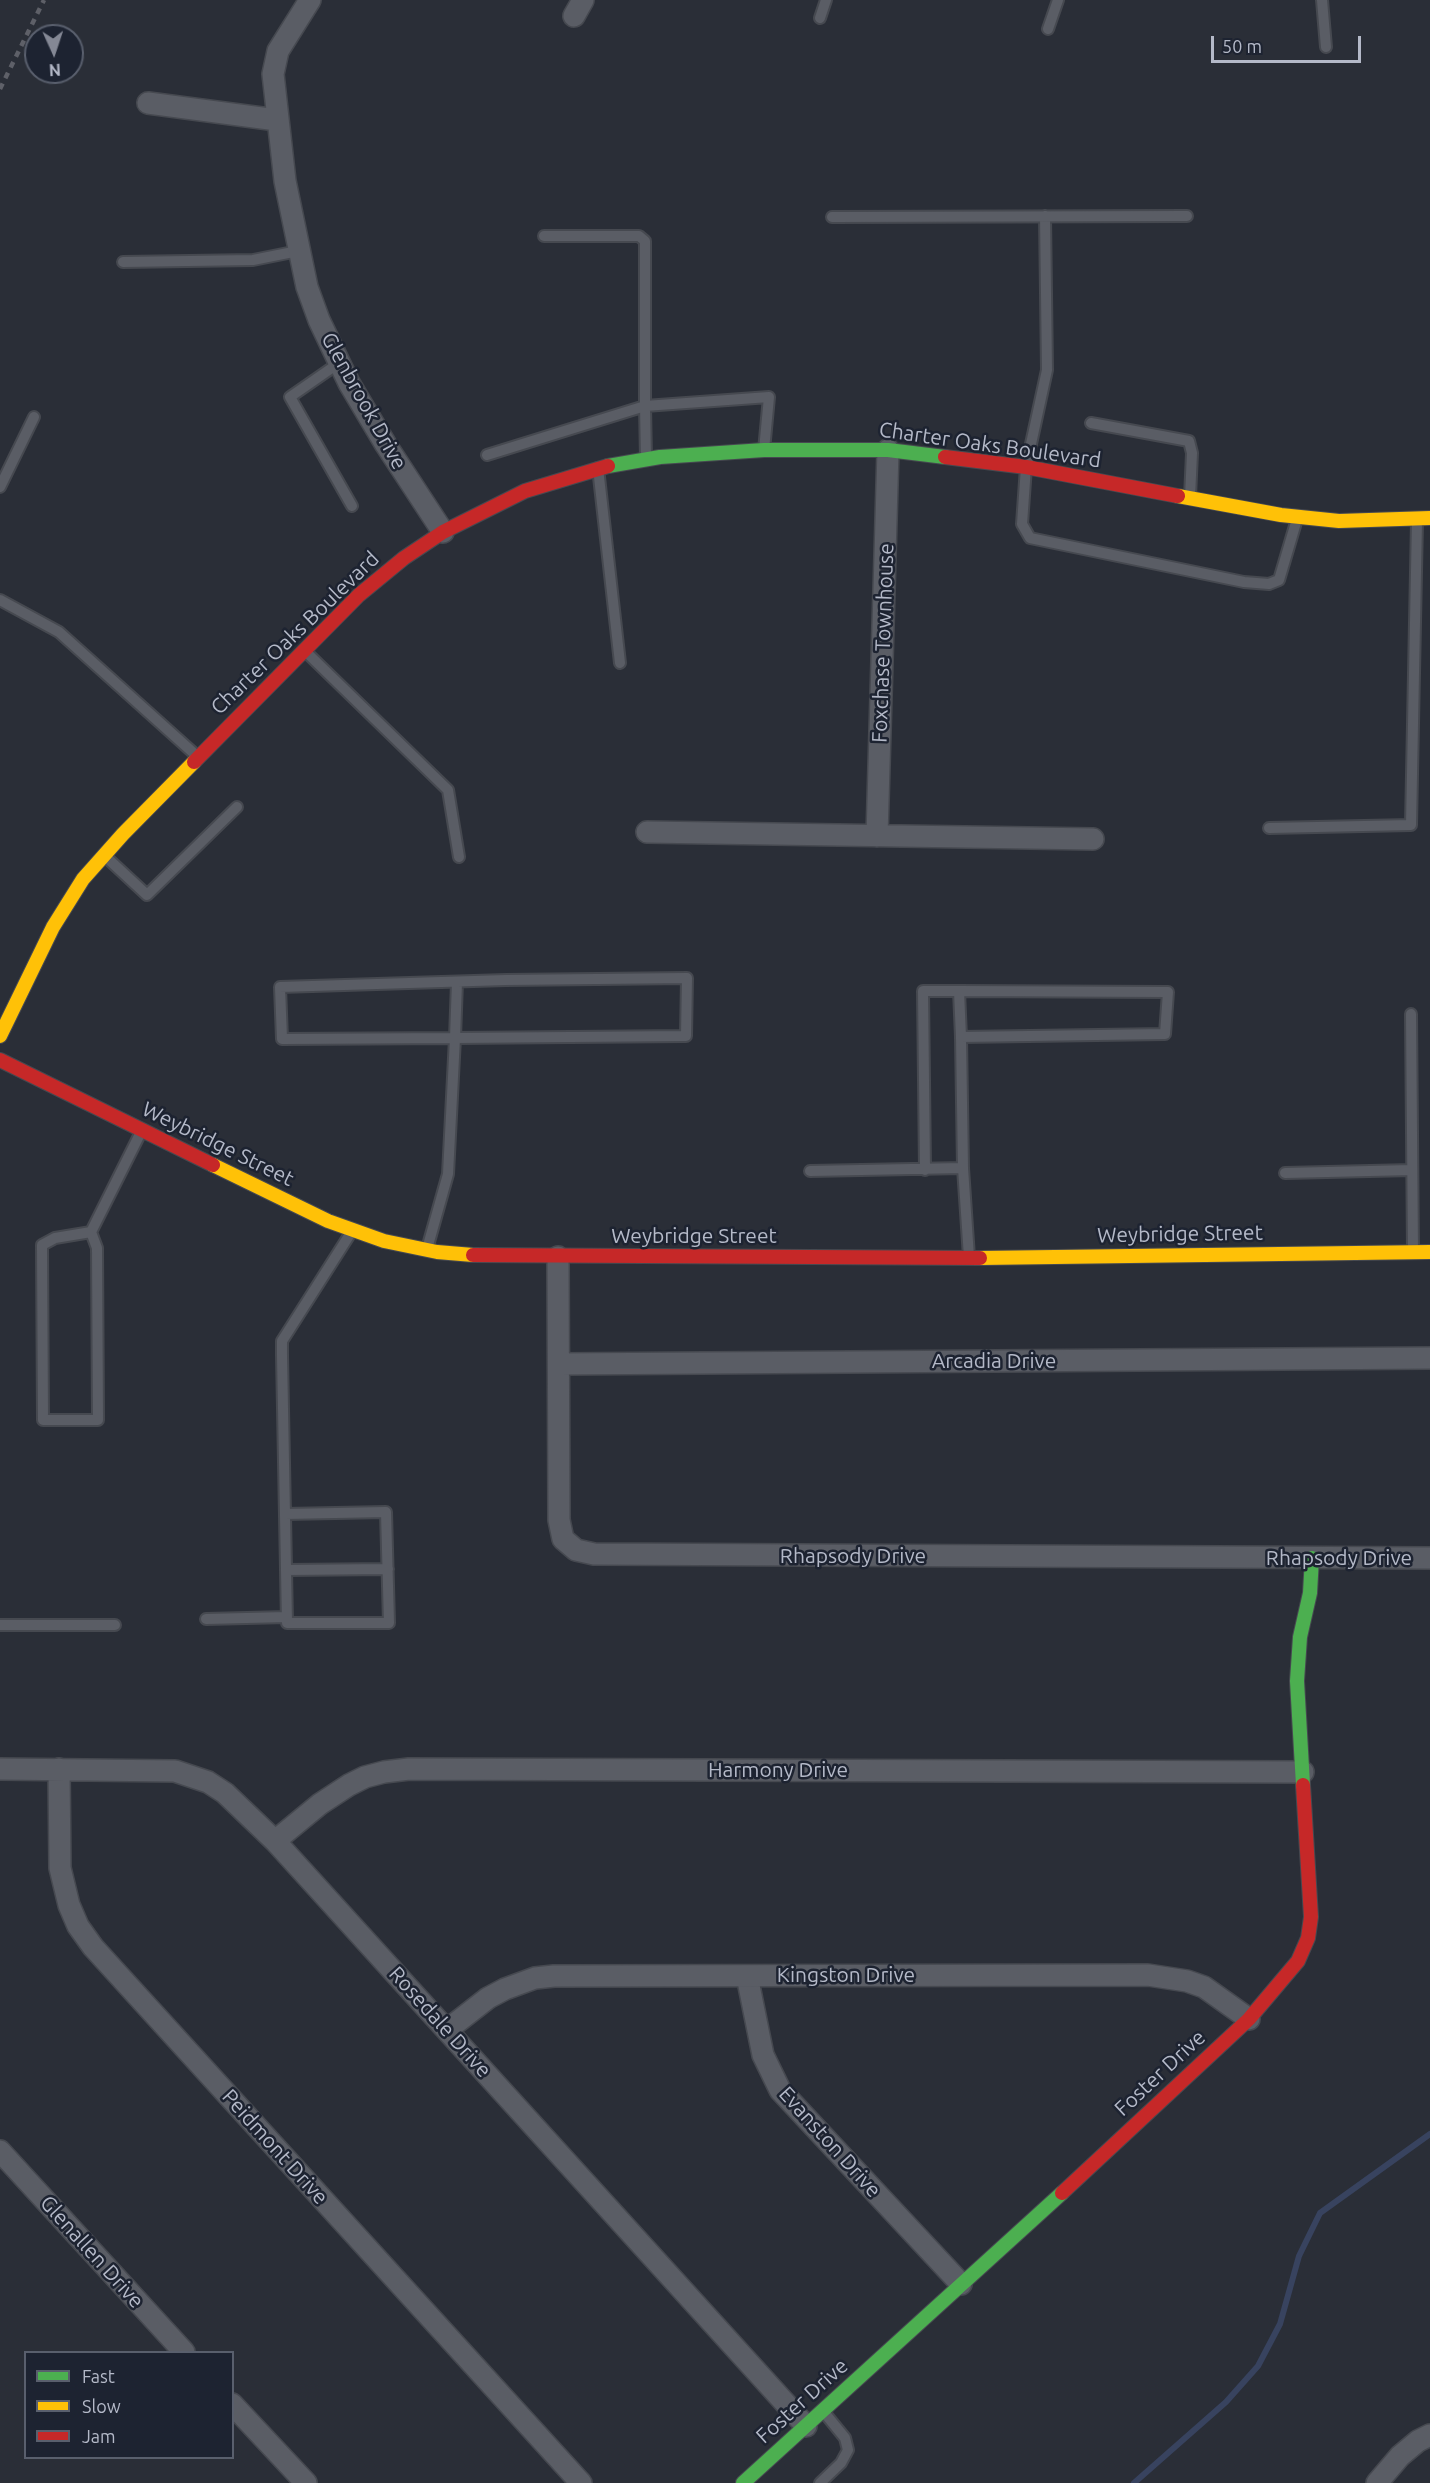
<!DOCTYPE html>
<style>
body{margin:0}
#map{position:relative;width:1430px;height:2483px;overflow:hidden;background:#2a2e37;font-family:Ubuntu,sans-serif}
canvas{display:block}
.legend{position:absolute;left:24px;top:2351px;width:210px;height:108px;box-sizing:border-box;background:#1d2331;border:2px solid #595f6d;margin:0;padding:8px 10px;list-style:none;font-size:18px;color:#b4b9c8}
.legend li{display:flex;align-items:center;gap:12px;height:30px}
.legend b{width:30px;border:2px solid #595f6d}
.north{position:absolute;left:24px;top:24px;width:60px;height:60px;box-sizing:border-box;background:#1d2331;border:2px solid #595f6d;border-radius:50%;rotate:177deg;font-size:16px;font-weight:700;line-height:24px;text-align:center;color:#b4b9c8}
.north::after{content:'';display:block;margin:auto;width:21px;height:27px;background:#848895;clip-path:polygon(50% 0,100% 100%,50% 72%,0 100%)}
.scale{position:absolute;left:1211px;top:36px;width:150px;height:27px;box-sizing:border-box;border:3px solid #b4b9c8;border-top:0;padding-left:8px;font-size:18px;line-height:21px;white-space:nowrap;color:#b4b9c8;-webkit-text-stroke:4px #1d2331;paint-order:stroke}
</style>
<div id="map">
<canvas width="1430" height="2483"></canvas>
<ul class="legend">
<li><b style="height:8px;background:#4caf50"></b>Fast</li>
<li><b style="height:8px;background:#ffc107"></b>Slow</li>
<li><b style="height:8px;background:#c62828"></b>Jam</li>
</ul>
<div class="north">N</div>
<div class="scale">50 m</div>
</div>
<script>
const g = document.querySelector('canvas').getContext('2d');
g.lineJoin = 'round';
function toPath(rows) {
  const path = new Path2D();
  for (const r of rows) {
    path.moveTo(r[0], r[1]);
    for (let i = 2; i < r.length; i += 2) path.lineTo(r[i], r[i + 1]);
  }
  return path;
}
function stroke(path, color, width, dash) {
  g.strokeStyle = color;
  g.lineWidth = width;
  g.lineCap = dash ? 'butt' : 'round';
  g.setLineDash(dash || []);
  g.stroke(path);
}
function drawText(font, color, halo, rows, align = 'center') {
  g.font = font + ' Ubuntu,sans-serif';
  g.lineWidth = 5;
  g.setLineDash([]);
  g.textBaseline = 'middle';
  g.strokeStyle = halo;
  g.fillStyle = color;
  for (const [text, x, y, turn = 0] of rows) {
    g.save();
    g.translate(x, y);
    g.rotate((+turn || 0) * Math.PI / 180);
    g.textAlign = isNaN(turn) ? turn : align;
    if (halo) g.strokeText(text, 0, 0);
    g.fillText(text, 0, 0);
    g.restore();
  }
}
const stream = toPath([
 [1134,2483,1226,2402,1258,2366,1280,2324,1299,2256,1320,2213,1430,2134]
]);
const lane = toPath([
 [1322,0,1326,47],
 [820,18,826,0],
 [1048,29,1058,0],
 [1045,216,1047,370,1026,467,1022,524,1030,538,1244,582,1269,584,1279,580,1297,519],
 [832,217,1187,216],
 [123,262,253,260,298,251],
 [339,363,290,397,352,506],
 [1091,423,1189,441,1192,453,1190,497],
 [487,455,645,406,645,241,639,236,544,236],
 [646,459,645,406,769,397,764,450],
 [598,468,620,663],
 [0,487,34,417],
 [0,600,59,632,198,757],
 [304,650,448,790,459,857],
 [1269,828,1411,825,1417,521],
 [106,857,147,895,237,807],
 [1411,1014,1413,1252],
 [961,1037,959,991,1168,992,1165,1034,961,1037,963,1168,969,1257],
 [925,1170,923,991,959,991],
 [810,1171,963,1168],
 [1285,1173,1412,1170],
 [91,1232,55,1238,42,1245,43,1420,98,1420,97,1248,91,1232,142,1130],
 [427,1249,448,1174,455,1038,282,1039,280,987,506,980,687,978,686,1036,455,1038,457,982],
 [285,1514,386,1512,389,1623,287,1623,282,1355,282,1341,352,1231],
 [286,1570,388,1569],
 [206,1619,287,1617],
 [0,1625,115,1625],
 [820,2483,841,2463,848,2450,845,2438,823,2411]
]);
const street = toPath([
 [310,0,278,51,273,74,285,181,307,287,319,320,349,383,386,445,443,532],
 [574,16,583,0],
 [148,103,277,120],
 [647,832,1093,839],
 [877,836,888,450],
 [558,1257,559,1520,563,1539,576,1550,594,1554,1430,1558],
 [559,1364,1430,1358],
 [0,1769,175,1771,208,1782,225,1793,275,1841,806,2426],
 [59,1769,60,1868,69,1905,78,1926,93,1947,581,2483],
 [275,1841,320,1804,349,1785,365,1777,384,1772,409,1769,1303,1772],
 [747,1976,763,2055,780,2090,961,2284],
 [447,2030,488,1998,505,1989,535,1978,554,1976,1148,1975,1187,1981,1204,1987,1249,2019],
 [0,2151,184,2352],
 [232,2404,306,2483],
 [1377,2483,1400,2456,1418,2441,1430,2435]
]);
const fast = toPath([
 [608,466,660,457,764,450,888,450,945,457],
 [1303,1785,1297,1681,1300,1637,1310,1593,1312,1558],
 [743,2483,1062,2193]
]);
const slow = toPath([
 [1178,496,1281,515,1339,521,1430,518],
 [0,1036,53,927,83,879,123,834,194,762],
 [213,1165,328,1221,384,1241,437,1252,473,1255],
 [980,1258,1430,1252]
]);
const jam = toPath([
 [945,457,1026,467,1178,496],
 [194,762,359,595,404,558,443,532,525,491,608,466],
 [0,1060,213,1165],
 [473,1255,980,1258],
 [1062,2193,1249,2019,1298,1961,1308,1938,1311,1917,1303,1785]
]);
const rail = toPath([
 [0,89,44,0]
]);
const streetNames = [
 ["Glenbrook Drive",364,401,61],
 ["Charter Oaks Boulevard",990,445,8],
 ["Charter Oaks Boulevard",295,633,-44],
 ["Foxchase Townhouse",883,643,-88],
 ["Weybridge Street",218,1144,26],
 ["Weybridge Street",1180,1234,-1],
 ["Weybridge Street",694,1236],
 ["Arcadia Drive",994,1361],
 ["Rhapsody Drive",853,1556],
 ["Rhapsody Drive",1339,1558],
 ["Harmony Drive",778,1770],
 ["Kingston Drive",846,1975],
 ["Rosedale Drive",440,2022,48],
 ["Foster Drive",1160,2073,-43],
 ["Evanston Drive",830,2142,48],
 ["Peidmont Drive",275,2147,48],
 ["Glenallen Drive",92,2252,48],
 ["Foster Drive",802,2401,-42]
];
stroke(stream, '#38435f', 6);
stroke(lane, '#464950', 14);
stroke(street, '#464950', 24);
stroke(fast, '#464950', 16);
stroke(slow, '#464950', 16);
stroke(jam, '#464950', 16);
stroke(lane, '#5a5d65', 10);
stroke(street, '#5a5d65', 21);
stroke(fast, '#4caf50', 14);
stroke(slow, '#ffc107', 14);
stroke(jam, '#c62828', 14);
stroke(rail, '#5e6068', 4.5, [6, 6]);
drawText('21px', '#b4b9c8', '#1d2331', streetNames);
</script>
